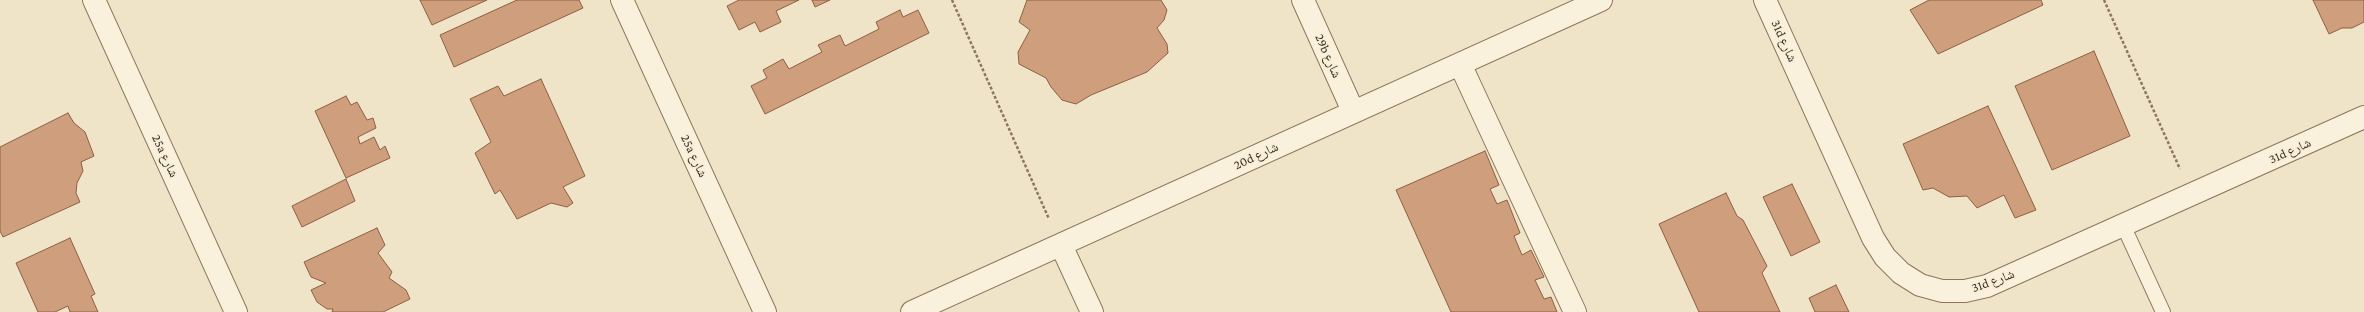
<!DOCTYPE html>
<meta charset="utf-8">
<style>
body{margin:0}
canvas{display:block;background:#f0e4c8}
</style>
<canvas width="2364" height="312"></canvas>
<script>
const g = document.querySelector('canvas').getContext('2d');
g.lineJoin = 'round';
function paint(path, color) {
  g.fillStyle = color;
  g.fill(path, 'evenodd');
}
function toPath(rows) {
  const path = new Path2D();
  for (const r of rows) {
    path.moveTo(r[0], r[1]);
    for (let i = 2; i < r.length; i += 2) path.lineTo(r[i], r[i + 1]);
  }
  return path;
}
function stroke(path, color, width, dash) {
  g.strokeStyle = color;
  g.lineWidth = width;
  g.lineCap = dash ? 'butt' : 'round';
  g.setLineDash(dash || []);
  g.stroke(path);
}
function drawText(font, color, halo, rows, align = 'center') {
  g.font = font + ' "Crimson Pro","Noto Naskh Arabic",serif';
  g.lineWidth = 3.5;
  g.setLineDash([]);
  g.textBaseline = 'middle';
  g.strokeStyle = halo;
  g.fillStyle = color;
  for (const [text, x, y, turn = 0] of rows) {
    g.save();
    g.translate(x, y);
    g.rotate((+turn || 0) * Math.PI / 180);
    g.textAlign = isNaN(turn) ? turn : align;
    if (halo) g.strokeText(text, 0, 0);
    g.fillText(text, 0, 0);
    g.restore();
  }
}
const building = toPath([
 [420,0,487,0,432,25,420,0],
 [517,0,579,0,583,8,454,67,440,35,517,0],
 [739,0,799,0,776,11,781,22,760,32,755,22,739,30,727,6,739,0],
 [812,0,830,0,815,7,812,0],
 [1027,0,1161,0,1167,10,1164,20,1157,28,1167,44,1168,53,1147,72,1091,95,1076,104,1062,100,1051,87,1046,78,1019,64,1018,52,1030,30,1019,22,1027,0],
 [1929,0,2041,0,2043,5,1938,54,1910,10,1929,0],
 [2313,0,2364,0,2364,22,2352,28,2342,28,2329,34,2313,0],
 [900,10,903,17,918,10,929,33,765,114,751,86,767,78,763,70,783,59,789,69,822,52,818,45,840,35,845,46,879,29,876,22,900,10],
 [2094,51,2130,136,2052,170,2015,86,2094,51],
 [541,79,585,176,563,187,573,203,567,207,551,203,517,219,500,190,495,194,475,153,491,142,470,99,498,86,504,96,541,79],
 [346,96,351,105,357,102,367,120,373,118,376,128,358,137,360,144,374,137,380,150,385,146,390,158,346,178,315,111,346,96],
 [1988,106,2036,210,2015,218,2004,195,1977,208,1967,196,1949,197,1933,188,1923,190,1903,144,1988,106],
 [68,113,74,123,85,132,94,156,81,162,83,171,77,183,76,193,80,202,3,237,0,231,0,147,68,113],
 [1485,151,1499,185,1490,189,1497,204,1507,200,1520,233,1514,236,1522,255,1531,250,1544,277,1535,280,1544,299,1551,297,1557,312,1451,312,1396,190,1485,151],
 [346,179,355,201,302,227,292,206,346,179],
 [1792,184,1820,242,1791,256,1763,197,1792,184],
 [1726,193,1737,216,1743,220,1767,266,1762,273,1780,312,1699,312,1659,224,1726,193],
 [377,228,385,245,378,253,392,272,389,278,406,290,410,299,383,312,332,312,333,309,327,309,317,302,311,290,326,283,311,277,304,262,377,228],
 [70,238,95,294,91,296,98,312,70,312,68,306,55,312,38,312,16,263,70,238],
 [1836,285,1849,312,1815,312,1809,298,1836,285]
]);
const path = toPath([
 [952,0,1049,219],
 [2104,0,2180,169]
]);
const lane = toPath([
 [2123,225,2163,312]
]);
const street = toPath([
 [94,0,236,312],
 [622,0,765,312],
 [1303,0,1353,111],
 [1765,0,1873,238,1885,257,1901,273,1920,285,1942,291,1965,291,1987,286,2364,117],
 [1460,64,1575,312],
 [1061,245,1092,312],
 [912,312,1601,0]
]);
const streetNames = [
 ["31d شارع",1784,41,66],
 ["29b شارع",1328,56,66],
 ["31d شارع",2290,151,-24],
 ["25a شارع",165,156,65],
 ["25a شارع",694,156,65],
 ["20d شارع",1256,156,-25],
 ["31d شارع",1993,281,-20]
];
paint(building, '#cf9f7d');
stroke(building, '#8d5f41', 1);
stroke(lane, '#8d765c', 16);
stroke(street, '#8d765c', 24);
stroke(path, '#8d765c', 2.5, [3, 2]);
stroke(lane, '#faf1dc', 14);
stroke(street, '#faf1dc', 22);
drawText('13px', '#3d2e20', '#f7eed8', streetNames);
</script>
